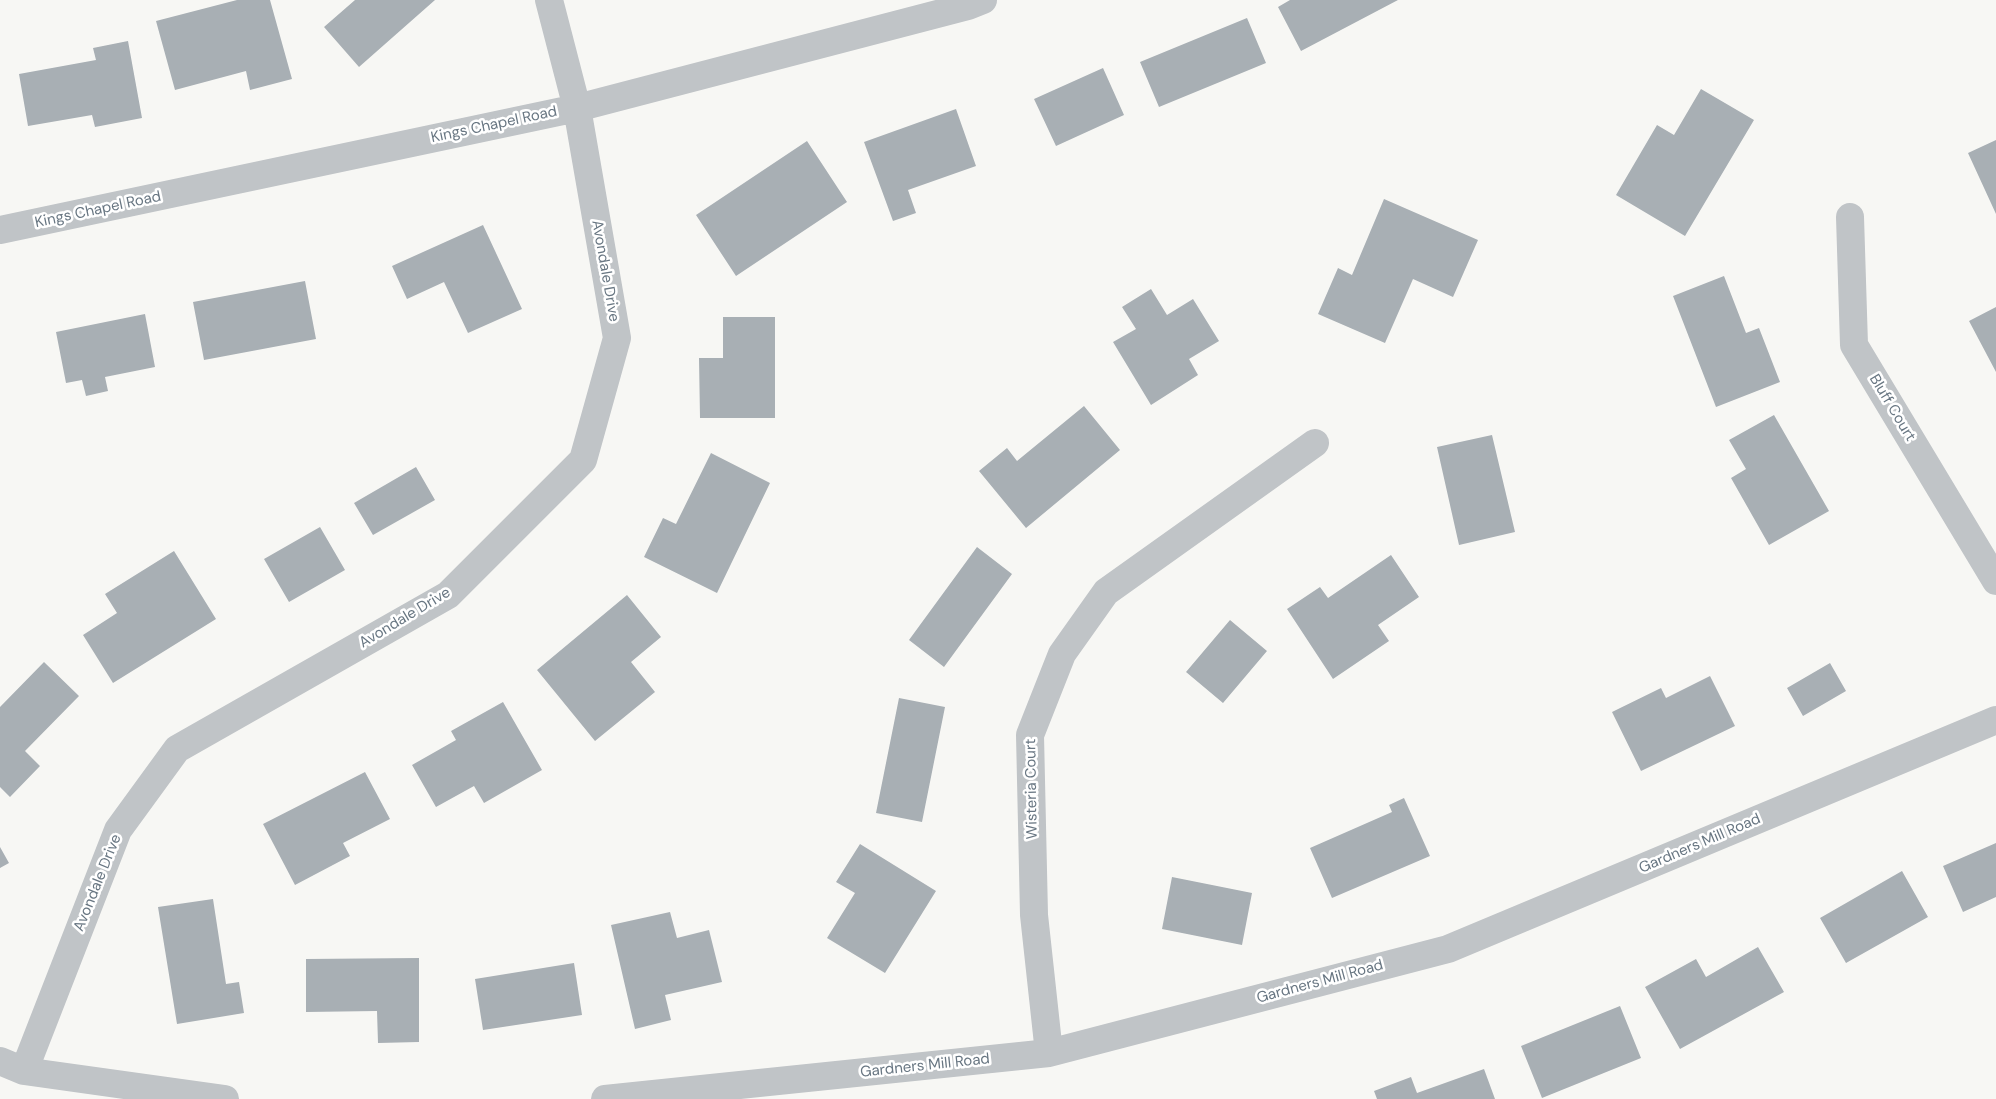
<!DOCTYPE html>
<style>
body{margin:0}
canvas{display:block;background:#f7f7f4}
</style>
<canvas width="1996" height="1099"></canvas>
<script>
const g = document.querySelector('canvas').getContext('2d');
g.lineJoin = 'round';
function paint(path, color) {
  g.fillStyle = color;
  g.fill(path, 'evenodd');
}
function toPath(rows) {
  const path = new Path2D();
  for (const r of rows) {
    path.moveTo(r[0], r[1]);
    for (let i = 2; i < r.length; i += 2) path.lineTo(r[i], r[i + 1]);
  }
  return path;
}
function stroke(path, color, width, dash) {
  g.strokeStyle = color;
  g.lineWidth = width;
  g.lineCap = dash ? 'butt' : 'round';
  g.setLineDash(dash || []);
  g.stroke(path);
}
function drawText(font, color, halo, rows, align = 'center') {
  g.font = font + ' "DM Sans",sans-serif';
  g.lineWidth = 5;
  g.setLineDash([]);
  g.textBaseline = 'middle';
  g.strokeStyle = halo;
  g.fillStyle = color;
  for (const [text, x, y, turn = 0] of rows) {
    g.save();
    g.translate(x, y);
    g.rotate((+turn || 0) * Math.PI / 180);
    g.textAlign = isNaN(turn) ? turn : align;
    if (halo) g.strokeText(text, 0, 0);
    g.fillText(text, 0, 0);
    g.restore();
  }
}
const building = toPath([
 [237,0,270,0,292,79,250,90,246,71,175,90,156,21],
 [355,0,435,0,359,67,324,27],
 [1290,0,1398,0,1301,51,1278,7],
 [1247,18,1266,63,1159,107,1140,62],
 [128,41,142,118,95,127,92,115,28,126,19,74,96,60,93,48],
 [1103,68,1124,115,1056,146,1034,99],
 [1701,89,1754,120,1685,236,1616,195,1657,125,1674,135],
 [956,109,976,166,908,190,916,213,893,221,864,142],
 [1996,140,1996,214,1968,153],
 [807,141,847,202,736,276,696,215],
 [1384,199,1478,240,1453,297,1413,279,1385,343,1318,314,1338,268,1352,275],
 [483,225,522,309,468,333,444,282,407,299,392,266],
 [1724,276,1746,333,1759,328,1780,382,1716,407,1673,296],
 [305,281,316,339,204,360,193,302],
 [1151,289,1167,315,1193,299,1219,341,1189,359,1198,375,1151,405,1113,342,1136,329,1122,307],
 [1996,307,1996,372,1969,321],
 [145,314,155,367,105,377,108,391,86,396,82,380,66,383,56,332],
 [723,317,775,317,775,418,700,418,699,358,723,358],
 [1084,406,1120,450,1026,528,979,471,1007,448,1017,461],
 [1774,415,1829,511,1769,545,1731,478,1746,469,1729,440],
 [1492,435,1515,532,1459,545,1437,447],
 [711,453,770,483,717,593,644,557,663,518,676,524],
 [416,467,435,500,373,535,354,503],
 [320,527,345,570,289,602,264,559],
 [977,547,1012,574,944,667,909,640],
 [174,551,216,619,113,683,83,635,117,613,105,594],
 [1391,555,1419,597,1378,625,1389,641,1333,679,1287,609,1320,587,1328,598],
 [627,595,661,637,631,662,655,692,595,741,537,670],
 [1230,620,1267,651,1223,703,1186,672],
 [44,662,79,696,25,751,40,766,10,797,0,787,0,707],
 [1830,663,1846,691,1803,716,1787,688],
 [1710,676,1735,726,1641,771,1612,712,1661,688,1666,698],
 [899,698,945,707,922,822,876,813],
 [503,702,542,770,484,803,474,786,436,807,412,765,456,740,451,731],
 [365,772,390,819,343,843,350,856,295,885,263,824],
 [1404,798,1430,856,1332,898,1310,848,1392,812,1389,805],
 [1996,843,1996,897,1963,912,1943,866],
 [860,844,936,891,885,973,827,938,855,893,836,882],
 [0,847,9,863,0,868],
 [1902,871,1928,917,1846,963,1820,918],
 [1172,877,1252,893,1242,945,1162,929],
 [213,899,226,984,239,982,244,1013,177,1024,158,907],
 [670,912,677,938,709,930,722,982,665,995,671,1020,635,1029,611,925],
 [1758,947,1784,992,1680,1049,1645,987,1696,959,1706,977],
 [419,958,419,1042,378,1043,377,1011,306,1012,306,959],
 [574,963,582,1015,483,1030,475,979],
 [1620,1006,1641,1058,1542,1098,1521,1046],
 [1484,1069,1495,1099,1377,1099,1374,1091,1411,1077,1417,1093]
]);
const street = toPath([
 [1850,217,1854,345,1996,581],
 [0,230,577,108,968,6,983,0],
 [1049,1053,1034,915,1030,735,1062,654,1106,592,1315,443],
 [0,1061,24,1071,225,1099],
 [24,1071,118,830,177,749,448,595,583,460,617,338,577,108,549,0],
 [605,1099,1049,1053,1448,949,1996,720]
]);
const streetNames = [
 ["Kings Chapel Road",494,125,-12],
 ["Kings Chapel Road",98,210,-12],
 ["Avondale Drive",605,271,80],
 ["Bluff Court",1892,408,59],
 ["Avondale Drive",405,618,-31],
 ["Wisteria Court",1032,789,-91],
 ["Gardners Mill Road",1700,844,-23],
 ["Avondale Drive",98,883,-68],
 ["Gardners Mill Road",1320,982,-15],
 ["Gardners Mill Road",925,1066,-6]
];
paint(building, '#a8afb4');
stroke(street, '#c0c4c7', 28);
drawText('15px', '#687682', '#fff', streetNames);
</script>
